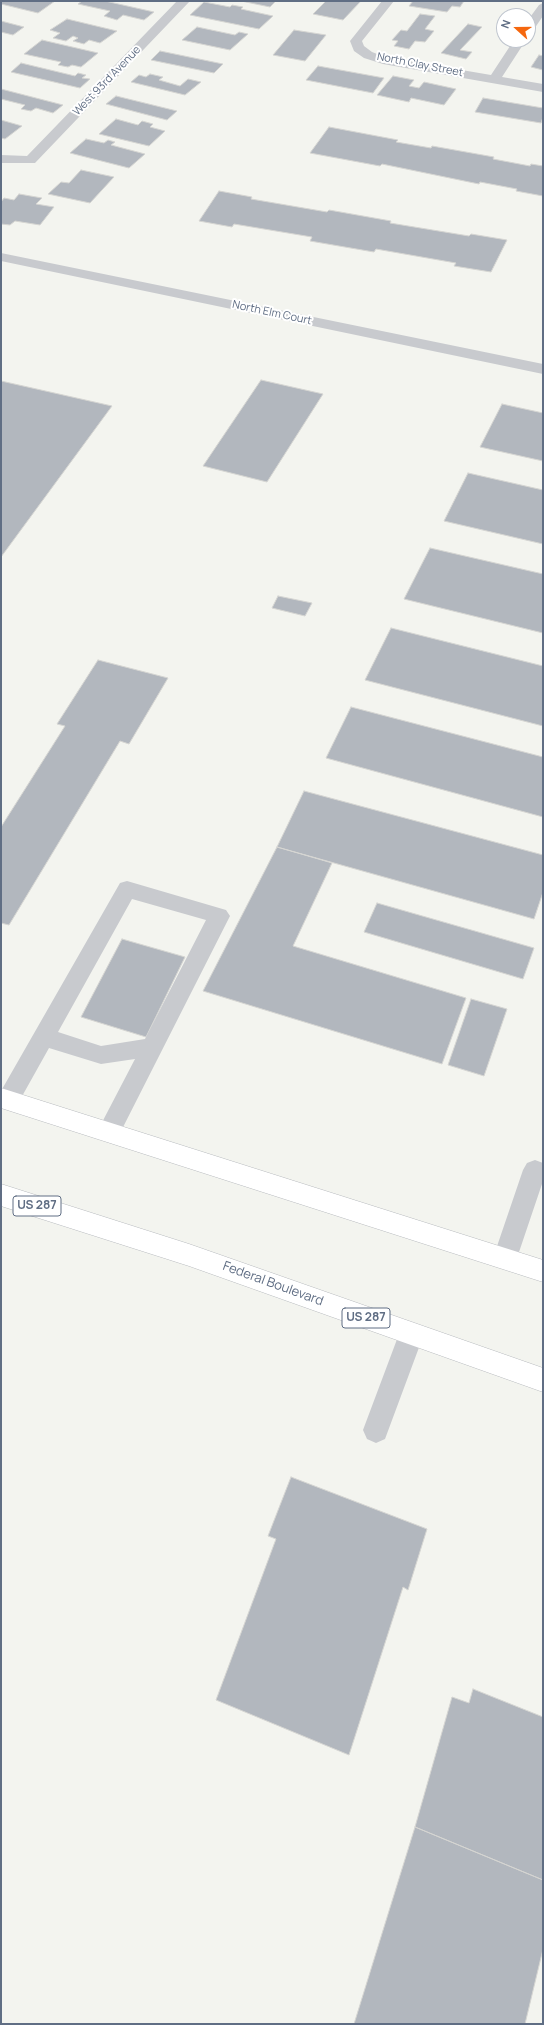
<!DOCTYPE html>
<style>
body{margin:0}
#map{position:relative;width:544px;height:2025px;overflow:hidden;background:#f3f4ef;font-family:Manrope,sans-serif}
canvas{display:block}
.frame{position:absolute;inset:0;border:2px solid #606e84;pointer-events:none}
.north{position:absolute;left:496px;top:8px;width:40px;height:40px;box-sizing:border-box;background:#fff;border:1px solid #bfc5ce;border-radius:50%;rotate:291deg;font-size:11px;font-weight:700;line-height:16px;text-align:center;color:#606e84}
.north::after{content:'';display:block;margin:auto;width:14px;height:18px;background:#f5670e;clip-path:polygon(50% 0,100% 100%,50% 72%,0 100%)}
</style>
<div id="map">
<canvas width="544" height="2025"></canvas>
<div class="frame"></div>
<div class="north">N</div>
</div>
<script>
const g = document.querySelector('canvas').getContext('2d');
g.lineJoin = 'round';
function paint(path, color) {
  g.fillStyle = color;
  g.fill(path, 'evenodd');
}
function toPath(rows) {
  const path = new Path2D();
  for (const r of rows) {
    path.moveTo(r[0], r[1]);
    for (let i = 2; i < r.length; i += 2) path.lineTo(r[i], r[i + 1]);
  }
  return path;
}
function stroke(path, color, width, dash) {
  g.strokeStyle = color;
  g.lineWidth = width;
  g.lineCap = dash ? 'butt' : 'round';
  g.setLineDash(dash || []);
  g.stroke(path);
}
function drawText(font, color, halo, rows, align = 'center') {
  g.font = font + ' Manrope,sans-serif';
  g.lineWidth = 4;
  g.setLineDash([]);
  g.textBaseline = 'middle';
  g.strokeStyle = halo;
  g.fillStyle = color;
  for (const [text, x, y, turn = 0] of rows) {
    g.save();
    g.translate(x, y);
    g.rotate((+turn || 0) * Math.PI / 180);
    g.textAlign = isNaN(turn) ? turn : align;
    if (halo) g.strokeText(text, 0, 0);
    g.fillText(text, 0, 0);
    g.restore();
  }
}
const building = toPath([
 [1,1,55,1,38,13,1,4,1,1],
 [82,1,105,1,154,12,144,20,123,15,117,20,104,16,110,11,78,4,82,1],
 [241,1,276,1,270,7,241,1],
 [326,1,361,1,343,20,313,14,326,1],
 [413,1,464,1,460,7,452,6,447,12,409,6,413,1],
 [204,2,230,7,232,5,243,7,241,9,273,16,259,29,190,15,204,2],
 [420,14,435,16,425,29,434,31,425,42,415,41,409,49,394,46,398,41,392,40,401,30,407,31,420,14],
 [67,19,117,31,100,43,89,40,84,44,73,41,78,38,73,36,66,41,53,38,60,33,50,30,67,19],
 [1,21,24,27,13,35,1,32,1,21],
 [468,24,482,27,460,50,472,52,466,59,441,53,468,24],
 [197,27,235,35,239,32,248,34,230,50,182,40,197,27],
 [294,30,326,35,305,61,273,55,294,30],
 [42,40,98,53,81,67,72,65,68,67,58,65,61,62,24,54,42,40],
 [160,51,223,64,214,73,151,60,160,51],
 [539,55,543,56,543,70,531,67,539,55],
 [21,63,75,76,78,73,86,75,82,78,90,79,80,88,11,72,21,63],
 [318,66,384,78,373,93,306,80,318,66],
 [150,74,163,77,159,80,180,86,188,79,201,82,185,95,131,82,139,75,146,77,150,74],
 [393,76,414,80,409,86,419,88,424,82,456,89,444,105,411,98,409,102,377,95,393,76],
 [1,89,63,105,53,113,36,108,31,111,21,109,25,105,1,99,1,89],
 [116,96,177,111,167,120,106,104,116,96],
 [483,98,543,108,543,117,541,123,475,112,483,98],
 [116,119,138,125,142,121,153,124,150,127,165,131,149,146,99,134,116,119],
 [1,120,22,126,5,139,1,138,1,120],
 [329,127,398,140,396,142,431,148,432,146,494,157,493,159,530,166,531,164,543,166,543,196,516,191,517,189,480,182,479,184,382,164,380,166,310,153,329,127],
 [86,139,104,143,108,140,115,142,111,145,145,154,129,168,70,153,86,139],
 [81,170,114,177,90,203,48,194,61,182,69,183,81,170],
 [219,191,252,197,251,199,327,212,329,210,391,221,390,223,469,236,471,234,507,240,491,272,454,266,456,263,376,249,374,252,310,241,312,237,234,224,232,227,199,221,219,191],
 [19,194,42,198,36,204,54,207,40,225,15,221,10,225,1,224,1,202,4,198,14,200,19,194],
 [261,380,323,394,267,482,203,466,261,380],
 [1,381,112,406,1,557,1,381],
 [502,404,543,413,543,461,480,447,502,404],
 [468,473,543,490,543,544,444,521,468,473],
 [430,548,543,574,543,633,404,599,430,548],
 [278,596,312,603,305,616,272,608,278,596],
 [391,628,543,666,543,726,365,680,391,628],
 [98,660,168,678,129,744,120,741,9,925,1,923,1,827,65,726,57,724,98,660],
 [351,707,543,757,543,817,326,758,351,707],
 [304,791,543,855,543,892,534,919,277,847,304,791],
 [277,847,332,863,293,946,466,998,442,1064,203,991,277,847],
 [377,903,534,948,523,979,364,932,377,903],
 [122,939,185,957,146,1037,81,1017,122,939],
 [471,999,507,1009,484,1076,448,1065,471,999],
 [291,1477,427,1529,408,1590,403,1587,349,1755,216,1700,276,1539,268,1536,291,1477],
 [473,1689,543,1717,543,1880,415,1827,452,1697,469,1703,473,1689],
 [415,1827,543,1880,543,1949,525,2024,354,2024,415,1827]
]);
const minor = toPath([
 [177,1,190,1,35,163,1,163,1,155,27,156,177,1],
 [382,1,394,1,362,41,364,46,372,52,385,57,491,75,514,40,526,40,502,77,543,84,543,92,383,64,364,58,354,51,350,41,382,1],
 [543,3,543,16,532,32,528,33,528,20,539,5,543,3],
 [1,253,543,364,543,374,1,261,1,253],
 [127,881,226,910,230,916,117,1139,109,1142,101,1139,97,1132,135,1059,101,1064,49,1048,16,1107,8,1110,1,1107,1,1091,120,883,127,881],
 [132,899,206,920,145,1039,101,1046,58,1032,132,899],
 [535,1160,543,1163,543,1181,517,1258,514,1266,505,1269,496,1266,493,1258,523,1170,527,1163,535,1160],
 [411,1322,420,1326,424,1334,385,1439,376,1443,367,1439,363,1430,402,1326,411,1322]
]);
const major = toPath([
 [1,1088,543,1260,543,1282,1,1108,1,1088],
 [1,1184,189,1244,543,1368,543,1392,189,1266,1,1206,1,1184]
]);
const farStreetnames = [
 ["North Clay Street",420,65,11],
 ["West 93rd Avenue",107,81,-46],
 ["North Elm Court",272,313,12]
];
const shields = [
 [37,1206,48],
 [366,1318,48]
];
const shieldNames = [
 ["US 287",37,1206],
 ["US 287",366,1318]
];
const streetNames = [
 ["Federal Boulevard",273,1284,20]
];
paint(building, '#b2b7be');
stroke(building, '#d5d5d2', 1);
stroke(major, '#b8bbbf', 1);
paint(minor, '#c8cace');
paint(major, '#fff');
drawText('11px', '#606e84', '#fff', farStreetnames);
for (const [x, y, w] of shields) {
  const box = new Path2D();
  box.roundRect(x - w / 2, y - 10, w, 20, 3);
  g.fillStyle = '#fff';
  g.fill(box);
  stroke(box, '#606e84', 1);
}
drawText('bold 12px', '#606e84', null, shieldNames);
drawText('13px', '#606e84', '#fff', streetNames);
</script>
